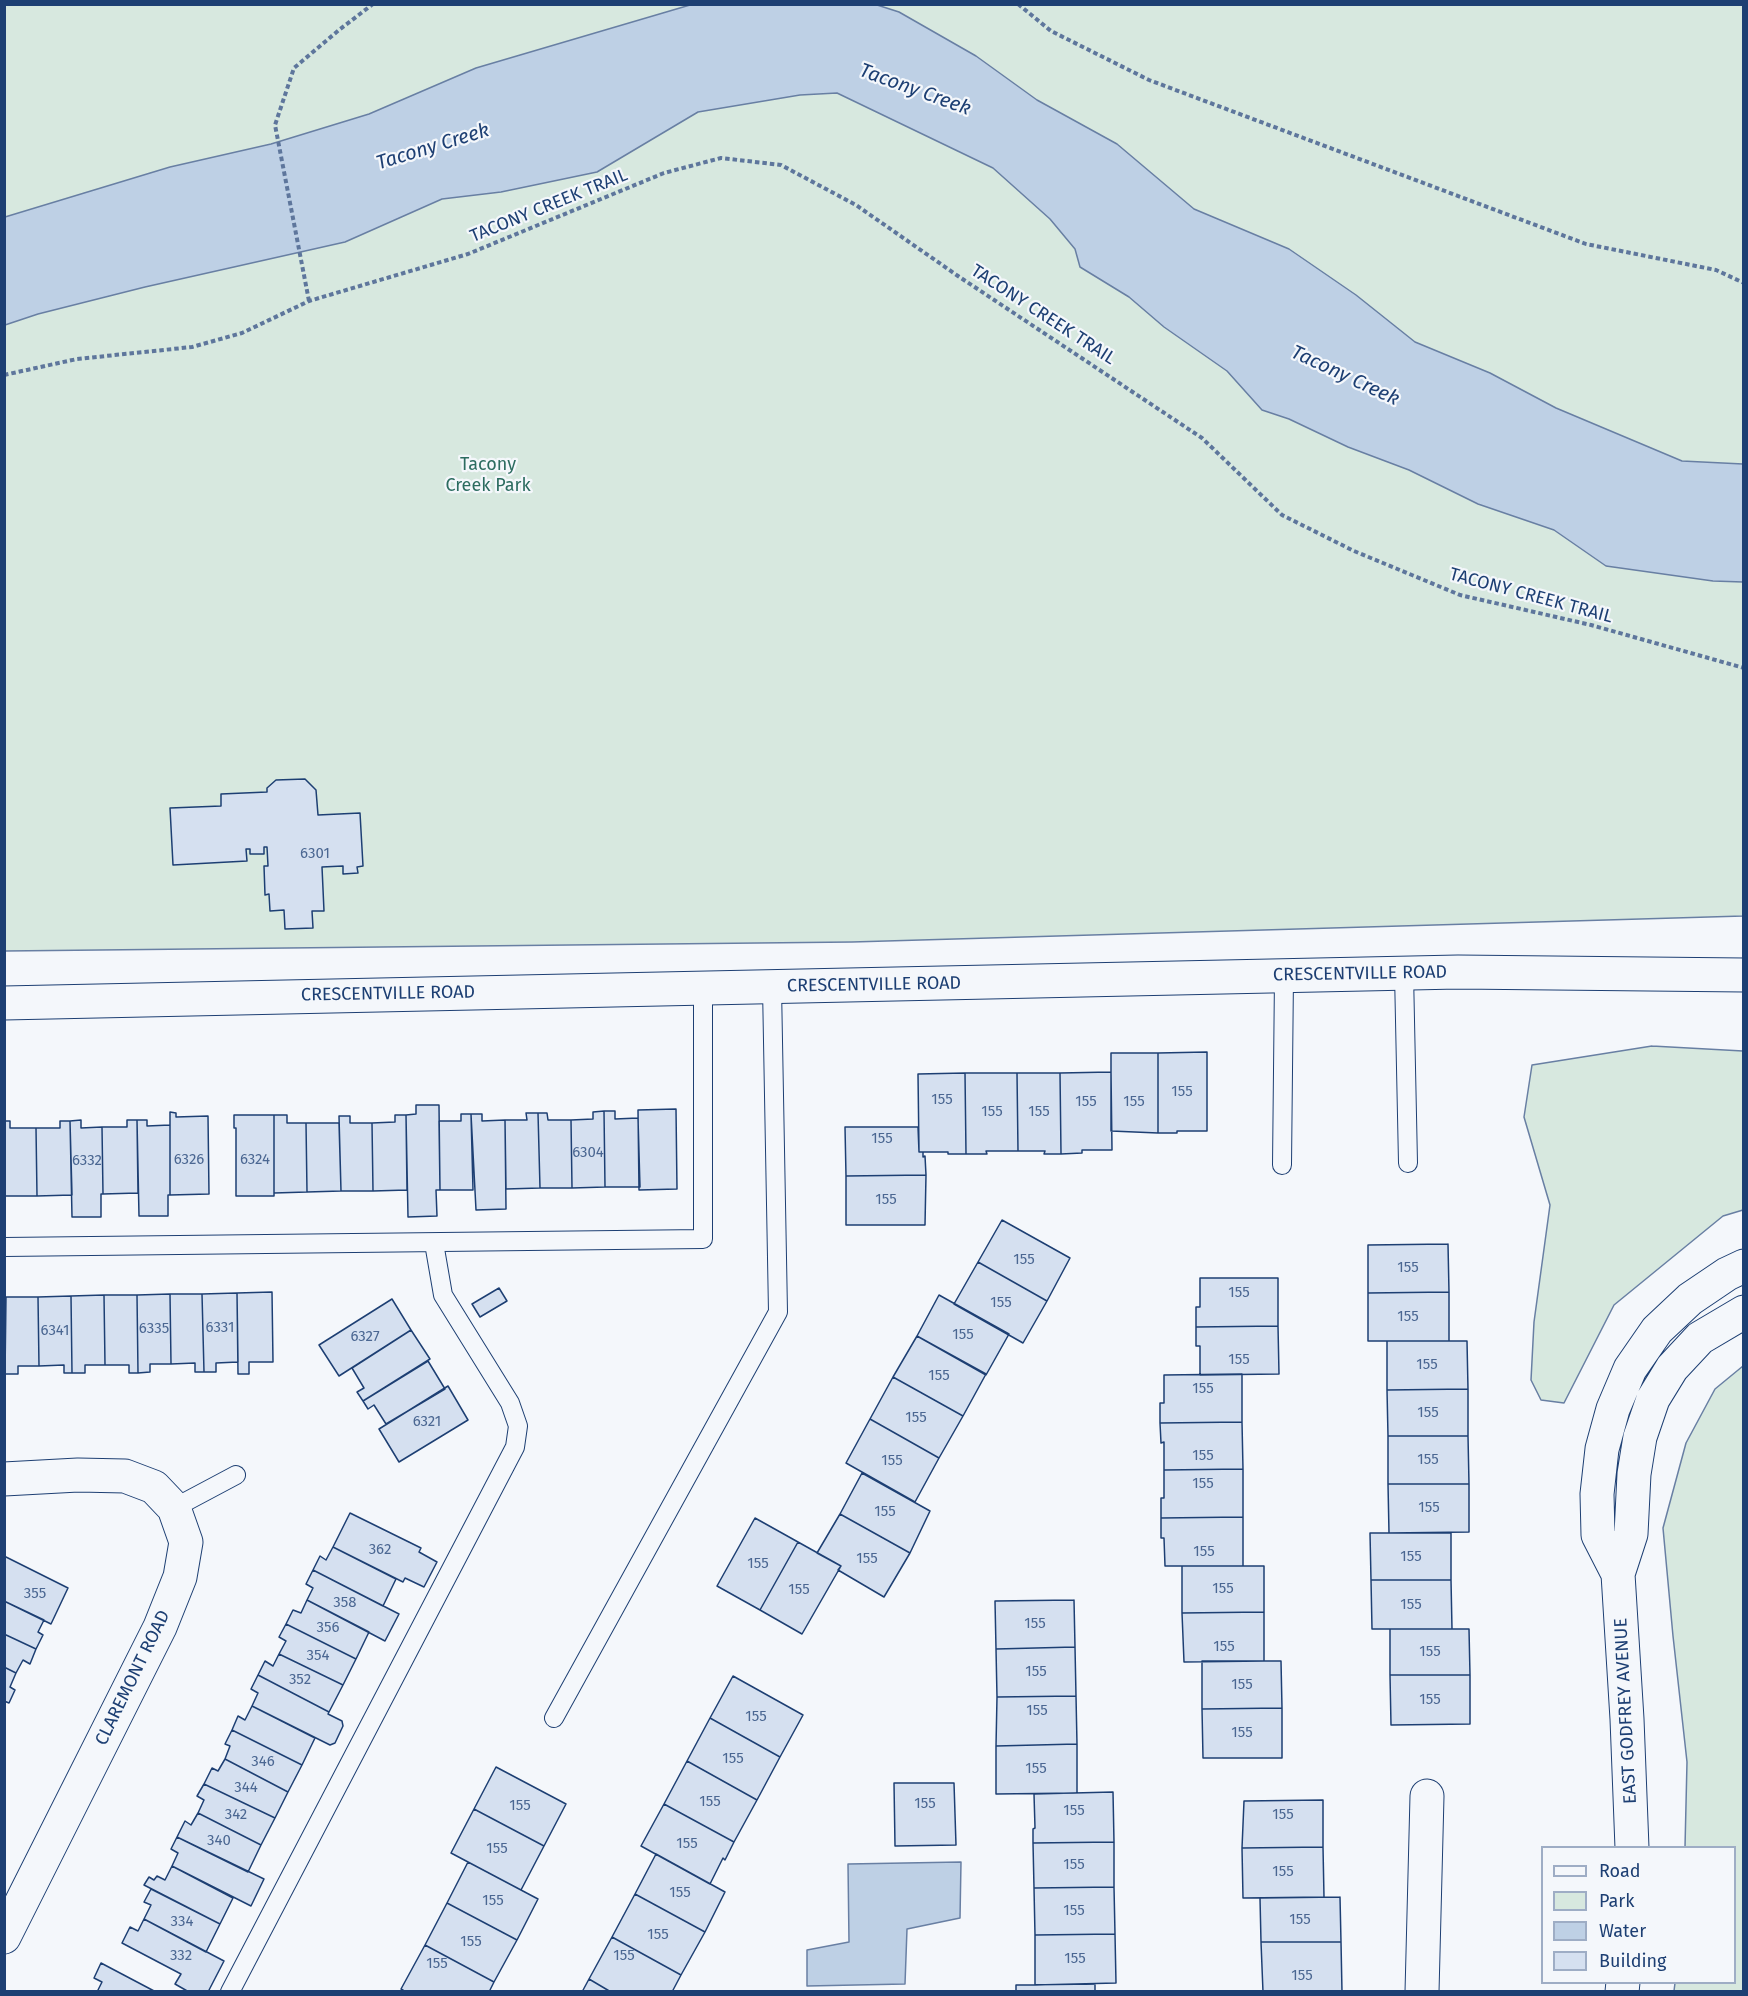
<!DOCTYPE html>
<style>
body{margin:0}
#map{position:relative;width:1748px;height:1996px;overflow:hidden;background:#f4f7fb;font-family:"Fira Sans",sans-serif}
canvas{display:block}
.frame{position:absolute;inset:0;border:6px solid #1d3f73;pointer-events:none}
.legend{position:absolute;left:1541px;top:1846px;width:195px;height:138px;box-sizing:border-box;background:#f4f7fb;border:2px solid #9eadc5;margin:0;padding:8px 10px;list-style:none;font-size:18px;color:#1d3f73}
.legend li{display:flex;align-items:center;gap:12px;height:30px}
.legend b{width:30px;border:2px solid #9eadc5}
</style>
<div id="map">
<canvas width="1748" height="1996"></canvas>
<div class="frame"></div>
<ul class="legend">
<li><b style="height:8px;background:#f4f7fb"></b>Road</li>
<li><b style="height:16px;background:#d7e8df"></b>Park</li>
<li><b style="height:16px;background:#bed0e5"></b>Water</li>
<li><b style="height:16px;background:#d5e0f0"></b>Building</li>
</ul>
</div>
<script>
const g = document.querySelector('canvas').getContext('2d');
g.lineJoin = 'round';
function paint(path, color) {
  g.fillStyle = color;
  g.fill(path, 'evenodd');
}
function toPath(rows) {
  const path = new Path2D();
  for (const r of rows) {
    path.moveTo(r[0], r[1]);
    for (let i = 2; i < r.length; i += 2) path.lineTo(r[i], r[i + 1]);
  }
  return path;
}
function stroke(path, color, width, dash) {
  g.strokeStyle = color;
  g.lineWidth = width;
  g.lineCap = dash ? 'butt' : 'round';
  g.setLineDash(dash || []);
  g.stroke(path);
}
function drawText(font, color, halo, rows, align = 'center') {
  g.font = font + ' "Fira Sans",sans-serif';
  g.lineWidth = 4.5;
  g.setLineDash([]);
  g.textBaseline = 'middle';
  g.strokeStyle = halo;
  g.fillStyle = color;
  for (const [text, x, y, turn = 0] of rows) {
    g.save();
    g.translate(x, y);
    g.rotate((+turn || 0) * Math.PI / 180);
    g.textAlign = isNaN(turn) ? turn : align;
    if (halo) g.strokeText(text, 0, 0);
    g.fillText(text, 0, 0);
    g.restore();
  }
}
const green = toPath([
 [4,5,1743,5,1743,916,852,942,5,951,4,5],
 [1652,1046,1743,1051,1743,1210,1723,1216,1614,1305,1564,1403,1541,1400,1531,1380,1534,1322,1550,1205,1524,1117,1532,1065,1652,1046],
 [1743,1366,1743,1991,1674,1991,1675,1983,1734,1982,1734,1848,1685,1847,1687,1762,1673,1636,1663,1528,1686,1443,1715,1389,1743,1366]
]);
const water = toPath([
 [690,5,874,4,899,12,976,56,1037,100,1117,144,1194,209,1289,249,1356,295,1415,342,1490,373,1556,408,1682,461,1743,464,1743,582,1713,581,1606,566,1554,530,1478,504,1409,470,1348,447,1289,419,1262,410,1227,371,1164,327,1129,297,1080,267,1075,249,1050,219,993,168,837,93,800,95,698,112,597,172,501,192,442,199,345,242,145,287,38,314,5,325,5,217,170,167,271,144,369,114,476,68,690,5],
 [961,1862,960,1918,907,1929,905,1984,807,1986,807,1950,849,1942,848,1864,961,1862]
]);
const building = toPath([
 [305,779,316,790,318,815,360,813,363,866,357,867,358,873,343,874,343,866,322,867,324,911,312,911,313,928,285,929,284,910,270,911,269,894,265,895,264,866,268,866,267,847,264,847,264,854,250,854,250,849,246,849,247,861,173,865,170,808,221,806,221,794,267,792,267,788,276,780,305,779],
 [1207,1052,1207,1131,1177,1131,1177,1133,1158,1133,1158,1053,1207,1052],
 [1111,1053,1158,1053,1158,1133,1111,1131,1111,1053],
 [1111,1072,1112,1150,1082,1150,1082,1153,1061,1154,1060,1073,1111,1072],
 [965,1073,966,1154,948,1154,948,1152,919,1152,918,1074,965,1073],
 [965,1073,1017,1073,1018,1151,986,1151,987,1154,966,1154,965,1073],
 [1017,1073,1060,1073,1061,1154,1044,1154,1045,1151,1018,1151,1017,1073],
 [416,1105,439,1105,440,1190,436,1190,437,1216,408,1217,406,1115,416,1114,416,1105],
 [676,1109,677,1189,639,1190,638,1110,676,1109],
 [604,1111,605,1187,572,1188,571,1120,593,1119,593,1112,604,1111],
 [604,1111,615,1111,615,1119,638,1118,640,1187,605,1187,604,1111],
 [170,1112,176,1113,176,1117,208,1116,209,1194,170,1195,170,1112],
 [526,1113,538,1113,540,1188,506,1189,505,1120,527,1120,526,1113],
 [538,1113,547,1113,548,1120,571,1120,572,1188,540,1188,538,1113],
 [461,1114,471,1114,473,1190,440,1190,439,1121,461,1121,461,1114],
 [471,1114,482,1114,482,1121,505,1120,506,1209,476,1210,471,1114],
 [234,1115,274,1115,274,1196,236,1196,236,1128,234,1128,234,1115],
 [274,1115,287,1115,287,1123,306,1123,307,1192,274,1193,274,1115],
 [395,1115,406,1115,407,1190,373,1191,372,1123,395,1122,395,1115],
 [339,1116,350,1116,350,1123,372,1123,373,1191,341,1191,339,1116],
 [81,1120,81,1128,102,1127,103,1194,101,1194,101,1217,72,1217,70,1121,81,1120],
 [127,1120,137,1120,138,1193,103,1194,102,1127,127,1127,127,1120],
 [137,1120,147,1120,147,1126,170,1125,170,1195,168,1195,168,1216,139,1216,137,1120],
 [4,1121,10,1121,10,1128,36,1128,37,1196,4,1196,4,1121],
 [60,1121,70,1121,72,1195,37,1196,36,1128,60,1128,60,1121],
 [306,1123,339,1123,341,1191,307,1192,306,1123],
 [845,1127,918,1127,919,1152,923,1152,923,1157,925,1156,926,1175,846,1176,845,1127],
 [926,1175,925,1225,846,1225,846,1176,926,1175],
 [1002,1220,1070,1258,1047,1301,978,1262,1002,1220],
 [1448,1244,1449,1292,1368,1293,1368,1245,1448,1244],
 [978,1262,1047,1301,1023,1343,954,1304,978,1262],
 [1200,1278,1278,1278,1278,1326,1196,1327,1196,1307,1200,1307,1200,1278],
 [499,1288,507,1301,480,1317,472,1304,499,1288],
 [272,1292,273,1362,249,1362,249,1374,238,1374,237,1293,272,1292],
 [1449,1292,1449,1341,1368,1341,1368,1293,1449,1292],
 [237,1293,238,1362,216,1363,216,1372,204,1372,202,1294,237,1293],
 [170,1294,171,1364,150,1364,150,1372,138,1373,137,1295,170,1294],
 [170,1294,202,1294,204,1372,195,1372,195,1363,171,1364,170,1294],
 [104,1295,137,1295,138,1373,129,1373,129,1365,105,1365,104,1295],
 [104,1295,105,1365,85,1365,85,1373,72,1373,71,1296,104,1295],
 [939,1295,1009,1334,986,1375,917,1336,939,1295],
 [71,1296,72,1373,64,1373,64,1365,39,1366,38,1297,71,1296],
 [4,1297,6,1297,4,1374,4,1297],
 [6,1297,38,1297,39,1366,18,1366,18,1374,5,1374,6,1297],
 [392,1299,411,1330,339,1376,319,1345,392,1299],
 [1278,1326,1279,1374,1200,1375,1200,1346,1196,1346,1196,1327,1278,1326],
 [411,1330,430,1359,363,1401,357,1392,364,1388,352,1368,411,1330],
 [917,1336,986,1374,963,1416,893,1377,917,1336],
 [1387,1341,1467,1341,1468,1389,1387,1390,1387,1341],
 [428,1361,445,1389,386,1424,374,1405,368,1409,363,1401,428,1361],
 [1242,1374,1242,1422,1160,1423,1160,1403,1164,1403,1164,1375,1242,1374],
 [893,1377,963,1416,939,1458,870,1419,893,1377],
 [448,1386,468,1420,399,1462,379,1429,448,1386],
 [1468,1389,1468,1436,1388,1436,1387,1390,1468,1389],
 [870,1419,939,1458,915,1502,846,1463,870,1419],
 [1242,1422,1243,1469,1164,1470,1164,1442,1161,1443,1160,1423,1242,1422],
 [1388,1436,1468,1436,1469,1484,1388,1484,1388,1436],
 [1243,1469,1243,1517,1161,1518,1161,1498,1164,1498,1164,1470,1243,1469],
 [862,1473,930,1511,910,1553,840,1514,862,1473],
 [1388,1484,1469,1484,1469,1532,1389,1533,1388,1484],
 [350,1513,421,1548,419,1552,437,1562,424,1587,405,1578,403,1582,333,1547,350,1513],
 [840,1514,910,1553,884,1597,838,1570,841,1566,817,1553,840,1514],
 [1243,1517,1243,1566,1165,1566,1164,1538,1161,1538,1161,1518,1243,1517],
 [755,1518,798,1542,760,1610,717,1586,755,1518],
 [1370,1533,1451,1533,1451,1580,1371,1580,1370,1533],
 [798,1542,841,1566,802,1634,760,1610,798,1542],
 [333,1547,396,1579,383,1606,313,1570,320,1556,326,1560,333,1547],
 [4,1556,68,1588,51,1624,4,1601,4,1556],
 [1182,1566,1264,1566,1264,1612,1182,1613,1182,1566],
 [313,1570,399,1614,385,1641,307,1600,313,1588,306,1584,313,1570],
 [1371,1580,1451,1580,1452,1629,1372,1629,1371,1580],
 [307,1600,369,1632,356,1659,286,1624,293,1610,301,1613,307,1600],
 [1074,1600,1075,1647,996,1649,995,1601,1074,1600],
 [4,1601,44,1620,38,1632,43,1635,36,1649,4,1634,4,1601],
 [1264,1612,1264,1661,1184,1662,1182,1613,1264,1612],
 [286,1624,356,1659,343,1685,279,1654,286,1641,279,1637,286,1624],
 [1390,1629,1469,1629,1470,1675,1390,1675,1390,1629],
 [4,1634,36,1649,30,1664,23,1660,16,1673,4,1667,4,1634],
 [1075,1647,1076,1696,997,1697,996,1649,1075,1647],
 [279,1654,343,1685,329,1712,258,1675,265,1661,273,1666,279,1654],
 [1202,1661,1281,1661,1282,1708,1202,1709,1202,1661],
 [4,1667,16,1673,10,1687,15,1690,9,1703,4,1701,4,1667],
 [258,1675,329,1712,328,1714,342,1721,343,1726,335,1743,330,1745,252,1706,258,1693,251,1689,258,1675],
 [1390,1675,1470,1675,1470,1724,1391,1725,1390,1675],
 [733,1676,803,1715,780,1757,710,1718,733,1676],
 [1076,1696,1077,1744,996,1746,997,1697,1076,1696],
 [252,1706,315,1738,302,1765,232,1730,238,1716,245,1720,252,1706],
 [1282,1708,1282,1758,1203,1758,1202,1709,1282,1708],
 [710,1718,780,1757,757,1800,687,1761,710,1718],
 [232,1730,302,1765,288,1792,225,1759,230,1746,225,1744,232,1730],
 [1077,1744,1077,1793,996,1794,996,1746,1077,1744],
 [225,1759,288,1792,275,1818,204,1784,212,1768,218,1771,225,1759],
 [687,1761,757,1800,734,1842,664,1804,687,1761],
 [496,1767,566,1804,544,1846,474,1809,496,1767],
 [894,1783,954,1783,956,1845,895,1846,894,1783],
 [204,1784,275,1818,261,1845,198,1813,204,1800,197,1796,204,1784],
 [1113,1792,1114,1842,1033,1843,1033,1829,1035,1828,1034,1794,1113,1792],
 [1323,1800,1323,1847,1242,1848,1244,1801,1323,1800],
 [664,1804,734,1842,725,1860,723,1858,710,1884,641,1846,664,1804],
 [474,1809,544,1846,521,1890,451,1853,474,1809],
 [198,1813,261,1845,248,1872,177,1837,185,1821,191,1825,198,1813],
 [177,1837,264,1879,251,1906,172,1866,178,1853,171,1849,177,1837],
 [1114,1842,1114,1887,1034,1888,1033,1843,1114,1842],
 [1323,1847,1324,1897,1243,1898,1242,1848,1323,1847],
 [656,1854,725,1892,705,1932,635,1894,656,1854],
 [468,1862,538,1899,517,1940,447,1903,468,1862],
 [172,1866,233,1898,220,1924,144,1885,149,1877,154,1880,157,1876,165,1880,172,1866],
 [1114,1887,1115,1934,1035,1935,1034,1888,1114,1887],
 [151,1889,220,1924,206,1952,144,1919,151,1905,144,1902,151,1889],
 [635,1894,705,1932,681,1975,612,1937,635,1894],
 [1340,1897,1341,1942,1261,1942,1260,1898,1340,1897],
 [447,1903,517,1940,494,1982,425,1945,447,1903],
 [144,1919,224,1961,208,1992,189,1992,175,1984,181,1974,122,1943,130,1927,138,1931,144,1919],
 [1115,1934,1116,1983,1035,1985,1035,1935,1115,1934],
 [612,1937,681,1975,672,1992,611,1992,589,1979,612,1937],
 [1261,1942,1341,1942,1342,1992,1263,1992,1261,1942],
 [425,1945,494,1982,489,1992,406,1992,401,1989,425,1945],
 [101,1963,156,1992,97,1992,102,1982,94,1978,101,1963],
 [589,1979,611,1992,582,1992,589,1979],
 [1095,1984,1095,1992,1016,1992,1016,1985,1095,1984]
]);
const path = toPath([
 [1018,4,1051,31,1149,80,1586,244,1716,270,1744,283],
 [309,301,275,125,294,68,339,30,373,4],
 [4,375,77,359,192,347,242,333,309,301,468,254,664,173,721,158,781,165,856,205,958,276,1202,438,1282,515,1354,551,1460,595,1591,625,1744,668]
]);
const service = toPath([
 [1404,973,1408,1163],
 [1282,1165,1284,976],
 [4,1247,703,1239,703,988],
 [174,1508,236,1475],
 [554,1718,778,1312,772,987],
 [230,1992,515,1447,518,1426,510,1403,443,1295,434,1243]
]);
const minor = toPath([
 [4,1479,78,1475,125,1476,154,1487,174,1508,186,1542,180,1577,160,1627,4,1937],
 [1422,1992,1427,1796]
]);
const primary = toPath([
 [1618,1574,1598,1535,1597,1494,1602,1449,1613,1409,1630,1369,1657,1330,1690,1299,1727,1274,1744,1266],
 [1632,1848,1627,1719,1618,1574,1631,1534,1634,1474,1640,1437,1653,1399,1672,1368,1700,1338,1744,1312],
 [1622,1992,1623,1982]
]);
const trunk = toPath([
 [4,1003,1458,972,1744,975]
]);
const numberNames = [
 ["6301",315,854],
 ["155",1182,1092],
 ["155",942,1100],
 ["155",1086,1102],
 ["155",1134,1102],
 ["155",992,1112],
 ["155",1039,1112],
 ["155",882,1139],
 ["6304",588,1153],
 ["6326",189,1160],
 ["6324",255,1160],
 ["6332",87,1161],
 ["155",886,1200],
 ["155",1024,1260],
 ["155",1408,1268],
 ["155",1239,1293],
 ["155",1001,1303],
 ["155",1408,1317],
 ["6331",220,1328],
 ["6335",154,1329],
 ["6341",55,1331],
 ["155",963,1335],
 ["6327",365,1337],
 ["155",1239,1360],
 ["155",1427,1365],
 ["155",939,1376],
 ["155",1203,1389],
 ["155",1428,1413],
 ["155",916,1418],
 ["6321",427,1422],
 ["155",1203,1456],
 ["155",1428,1460],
 ["155",892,1461],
 ["155",1203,1484],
 ["155",1429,1508],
 ["155",885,1512],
 ["362",380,1550],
 ["155",1204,1552],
 ["155",1411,1557],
 ["155",867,1559],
 ["155",758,1564],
 ["155",1223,1589],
 ["155",799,1590],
 ["355",35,1594],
 ["358",345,1603],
 ["155",1411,1605],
 ["155",1035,1624],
 ["356",328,1628],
 ["155",1224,1647],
 ["155",1430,1652],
 ["354",318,1656],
 ["155",1036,1672],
 ["352",300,1680],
 ["155",1242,1685],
 ["155",1430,1700],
 ["155",1037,1711],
 ["155",756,1717],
 ["155",1242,1733],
 ["155",733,1759],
 ["346",263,1762],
 ["155",1036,1769],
 ["344",246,1788],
 ["155",710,1802],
 ["155",925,1804],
 ["155",520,1806],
 ["155",1074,1811],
 ["342",236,1815],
 ["155",1283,1815],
 ["340",219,1841],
 ["155",687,1844],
 ["155",497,1849],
 ["155",1074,1865],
 ["155",1283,1872],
 ["155",680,1893],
 ["155",493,1901],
 ["155",1074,1911],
 ["155",1300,1920],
 ["334",182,1922],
 ["155",658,1935],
 ["155",471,1942],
 ["332",181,1956],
 ["155",624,1956],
 ["155",1075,1959],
 ["155",437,1964],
 ["155",1302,1976]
];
const streetNames = [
 ["TACONY CREEK TRAIL",549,206,-22],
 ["TACONY CREEK TRAIL",1043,315,33],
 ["TACONY CREEK TRAIL",1531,596,15],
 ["CRESCENTVILLE ROAD",1360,974,-1],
 ["CRESCENTVILLE ROAD",874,985,-1],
 ["CRESCENTVILLE ROAD",388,994,-1],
 ["CLAREMONT ROAD",133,1678,-64],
 ["EAST GODFREY AVENUE",1626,1711,-93]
];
const parkNames = [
 ["Tacony",488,465],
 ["Creek Park",488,486]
];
const waterNames = [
 ["Tacony Creek",915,90,20],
 ["Tacony Creek",433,147,-17],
 ["Tacony Creek",1345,376,25]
];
paint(green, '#d7e8df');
stroke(green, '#687fa3', 1.5);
paint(water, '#bed0e5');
stroke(water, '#687fa3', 1.5);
paint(building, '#d5e0f0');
stroke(building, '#1d3f73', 1.5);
stroke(service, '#1d3f73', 20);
stroke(minor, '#1d3f73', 35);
stroke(primary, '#1d3f73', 35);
stroke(trunk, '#1d3f73', 35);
stroke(path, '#5e769c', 4, [4.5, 3]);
stroke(service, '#f4f7fb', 18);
stroke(minor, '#f4f7fb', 33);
stroke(primary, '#f4f7fb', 33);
stroke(trunk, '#f4f7fb', 33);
drawText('15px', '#4b6792', null, numberNames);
drawText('18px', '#1d3f73', '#f4f7fb', streetNames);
drawText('18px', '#2c6c60', '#f4f7fb', parkNames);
drawText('italic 20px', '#1d3f73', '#f4f7fb', waterNames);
</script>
